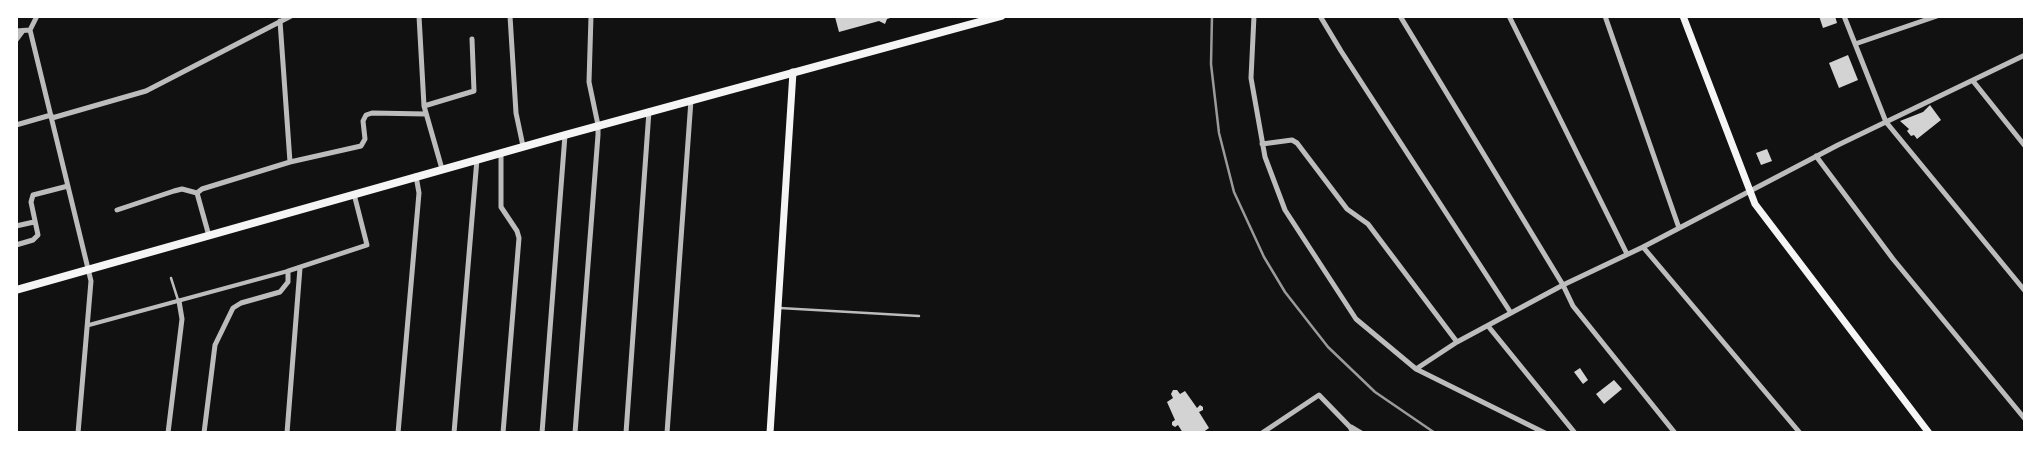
<!DOCTYPE html>
<style>
body{margin:0}
#map{position:relative;width:2041px;height:449px;overflow:hidden;background:#111;font-family:Ubuntu,sans-serif}
canvas{display:block}
.frame{position:absolute;inset:0;border:18px solid #fff;pointer-events:none}
</style>
<div id="map">
<canvas width="2041" height="449"></canvas>
<div class="frame"></div>
</div>
<script>
const g = document.querySelector('canvas').getContext('2d');
g.lineJoin = 'round';
function paint(path, color) {
  g.fillStyle = color;
  g.fill(path, 'evenodd');
}
function toPath(rows) {
  const path = new Path2D();
  for (const r of rows) {
    path.moveTo(r[0], r[1]);
    for (let i = 2; i < r.length; i += 2) path.lineTo(r[i], r[i + 1]);
  }
  return path;
}
function stroke(path, color, width, dash) {
  g.strokeStyle = color;
  g.lineWidth = width;
  g.lineCap = dash ? 'butt' : 'round';
  g.setLineDash(dash || []);
  g.stroke(path);
}
const building = toPath([
 [896,16,887,19,885,24,879,21,839,32,835,17],
 [1819,16,1835,16,1837,23,1823,28],
 [1848,55,1858,80,1839,88,1829,63],
 [1930,105,1941,120,1917,139,1914,135,1911,136,1907,131,1909,129,1900,121,1923,112],
 [1767,149,1772,161,1761,165,1756,153],
 [1580,368,1588,380,1583,384,1574,372],
 [1614,380,1622,389,1604,404,1596,394],
 [1173,390,1177,390,1180,394,1185,391,1197,408,1200,405,1203,407,1203,410,1199,412,1209,428,1202,433,1183,433,1178,425,1175,427,1172,425,1172,422,1175,420,1167,402,1173,398,1171,394]
]);
const service = toPath([
 [171,278,178,300],
 [780,308,919,316]
]);
const pedestrian = toPath([
 [89,325,288,271]
]);
const minor = toPath([
 [419,16,424,106,442,169],
 [510,16,516,113,523,146],
 [1254,16,1251,78,1265,157,1285,210,1356,319,1416,369,1545,433],
 [1320,16,1341,51,1511,313],
 [1400,16,1563,285,1573,306,1675,433],
 [1509,16,1627,254],
 [1605,16,1679,228],
 [1844,16,1886,122,2025,291],
 [280,21,290,162],
 [30,30,91,281,78,433],
 [16,31,30,30,37,16],
 [16,40,22,32],
 [1855,44,1937,16],
 [1973,81,2025,146],
 [424,106,474,91,472,39],
 [52,118,146,91,291,16],
 [16,125,51,115],
 [1262,144,1292,140,1297,143,1347,209,1368,224,1457,342],
 [501,153,501,207,517,231,519,238,503,433],
 [1816,156,1893,259,2025,419],
 [197,193,209,236],
 [117,210,174,191,182,189,197,193,202,189,290,162,361,146,365,139,363,121,366,115,372,113,426,114],
 [16,226,34,222],
 [16,245,33,240,38,235,31,202,33,195,68,186],
 [1643,247,1800,433],
 [1488,326,1575,433],
 [1416,369,1457,342,1563,285,1643,247,1838,145,2025,55],
 [1351,427,1361,433],
 [168,433,182,319,179,301],
 [204,433,215,345,233,308,241,303,280,292,288,282,288,271,367,245,354,194],
 [287,433,300,268],
 [398,433,419,193,416,176],
 [454,433,477,159],
 [542,433,565,135],
 [575,433,598,135,598,125,589,82,591,16],
 [626,433,649,111],
 [667,433,691,100],
 [1262,433,1319,395,1350,427,1353,433]
]);
const secondary = toPath([
 [1683,16,1755,204,1929,433],
 [770,433,793,72]
]);
const primary = toPath([
 [16,290,565,135,1001,16]
]);
const rail = toPath([
 [1212,16,1211,64,1219,133,1234,192,1264,257,1285,292,1328,347,1375,392,1435,433]
]);
paint(building, '#d3d3d3');
stroke(service, '#bcbcbc', 2.5);
stroke(pedestrian, '#bcbcbc', 4);
stroke(minor, '#bcbcbc', 5);
stroke(secondary, '#f5f5f5', 7);
stroke(primary, '#f5f5f5', 8);
stroke(rail, '#9a9a9a', 2.5);
</script>
